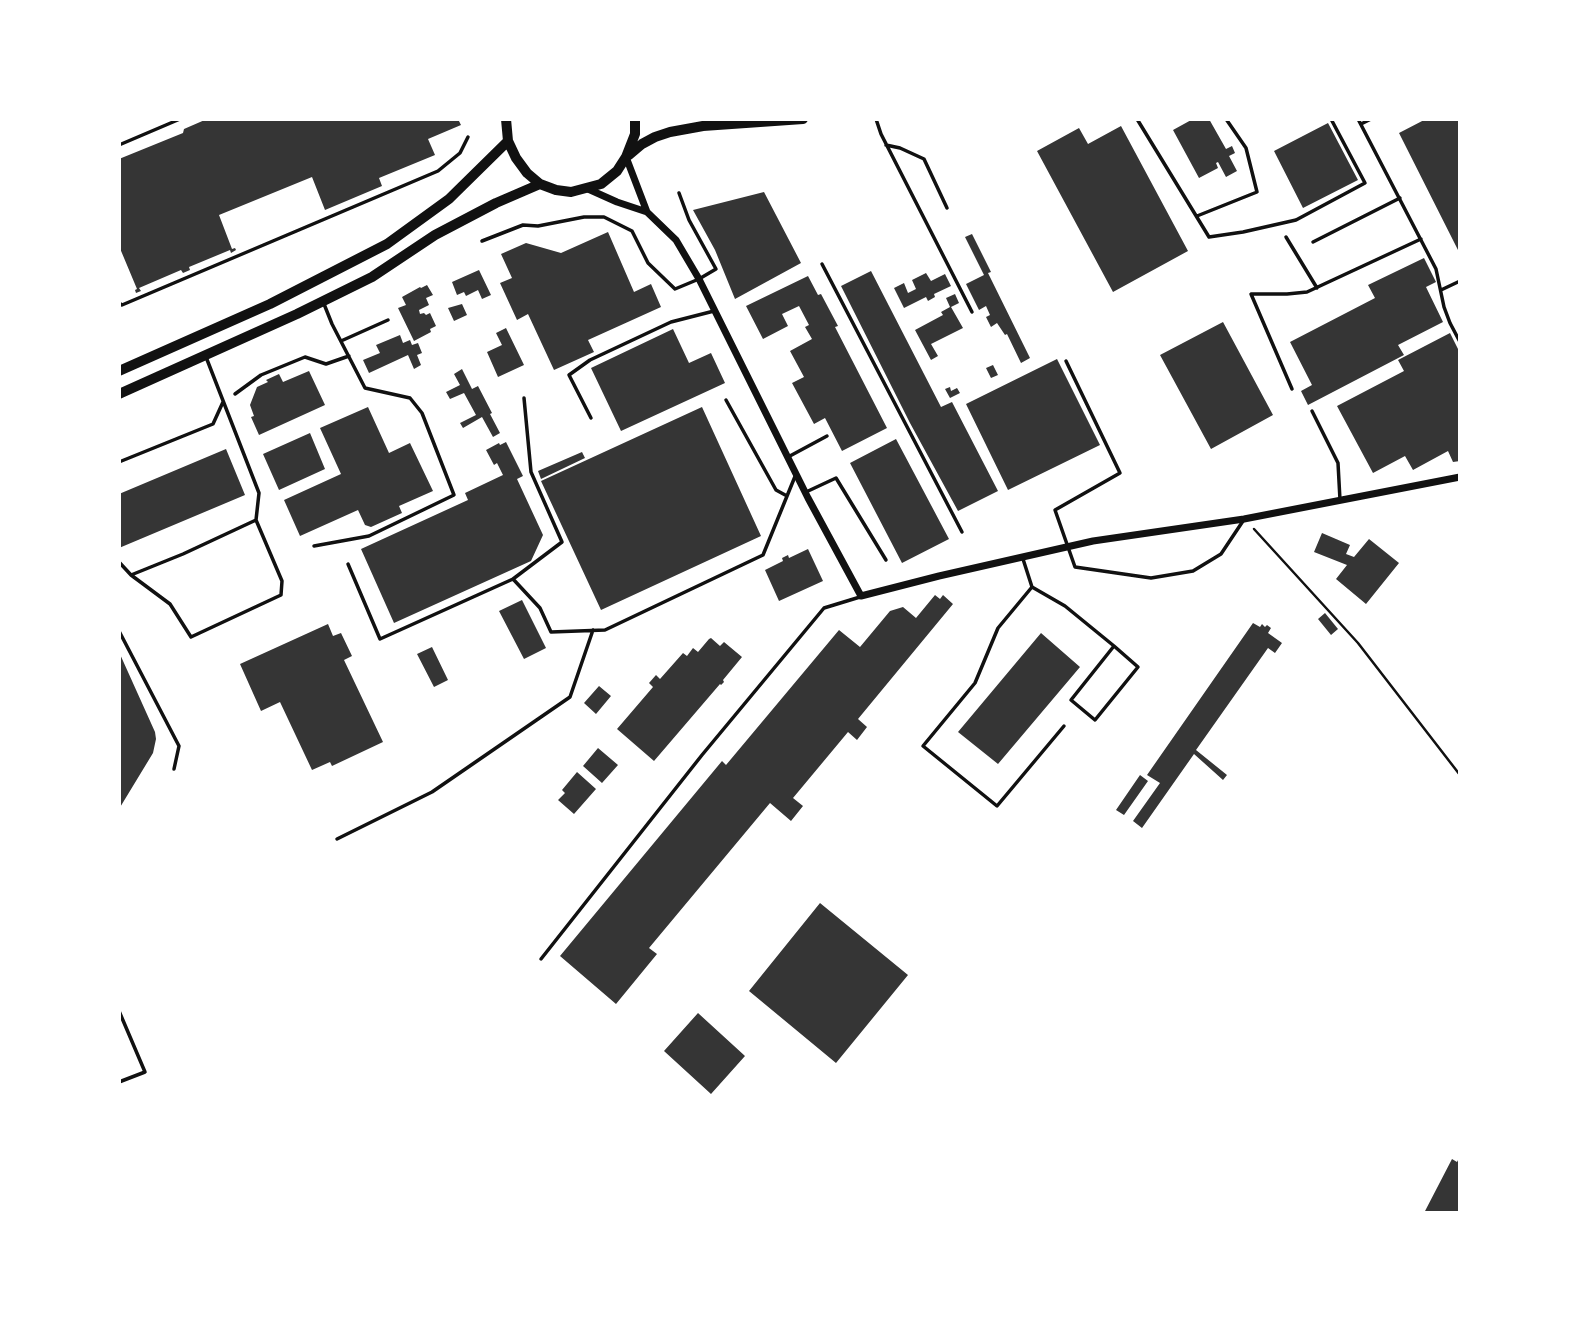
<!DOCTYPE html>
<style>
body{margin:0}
#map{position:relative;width:1579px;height:1332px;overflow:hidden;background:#fff;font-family:Ubuntu,sans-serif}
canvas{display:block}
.frame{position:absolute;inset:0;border:121px solid #fff;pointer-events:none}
</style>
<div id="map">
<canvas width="1579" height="1332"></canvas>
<div class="frame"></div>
</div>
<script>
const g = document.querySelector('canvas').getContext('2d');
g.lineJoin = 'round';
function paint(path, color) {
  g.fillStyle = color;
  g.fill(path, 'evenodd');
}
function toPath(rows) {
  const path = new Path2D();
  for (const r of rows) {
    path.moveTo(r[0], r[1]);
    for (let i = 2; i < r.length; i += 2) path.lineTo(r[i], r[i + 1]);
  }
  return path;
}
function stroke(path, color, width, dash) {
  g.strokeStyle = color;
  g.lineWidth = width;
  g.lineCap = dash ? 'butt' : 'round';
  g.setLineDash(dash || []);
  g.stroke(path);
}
const building = toPath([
 [207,119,458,119,461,125,428,139,435,155,379,178,382,186,325,210,312,177,219,215,232,249,235,248,236,250,231,253,230,250,189,267,190,270,183,273,181,270,139,288,141,291,136,293,135,290,137,289,119,246,119,159,183,133,184,129],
 [1193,119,1209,119,1226,149,1232,146,1235,153,1229,156,1237,171,1226,177,1218,162,1216,163,1218,168,1199,178,1173,130],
 [1426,119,1460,119,1460,254,1399,133],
 [1328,123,1358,180,1303,208,1274,151],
 [1121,126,1188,251,1113,292,1037,151,1079,128,1088,144],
 [764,192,801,263,735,299,715,250,693,210],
 [608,232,634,292,651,284,661,307,588,340,594,352,554,370,528,314,517,320,500,283,512,278,501,254,526,243,561,253],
 [972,234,991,272,988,273,1030,358,1021,363,1007,334,1005,335,997,323,991,327,986,317,990,315,986,306,979,310,966,284,984,275,965,237],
 [1424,258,1436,282,1426,287,1443,322,1398,345,1404,355,1308,405,1301,391,1312,385,1290,342,1375,298,1368,285],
 [479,270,491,295,482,299,478,290,466,296,464,292,457,295,452,282],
 [871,271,941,407,952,402,998,491,958,511,910,423,841,286],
 [926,273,931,281,945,274,951,286,934,294,935,297,928,301,926,297,904,308,894,288,904,283,908,293,916,289,912,280],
 [808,276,818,295,821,294,838,326,835,327,887,428,842,451,825,418,814,424,792,383,804,377,790,351,812,339,805,327,809,325,799,306,782,314,788,326,763,339,746,306],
 [427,285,433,295,426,298,429,305,419,310,420,314,424,313,426,315,430,313,436,326,430,329,431,332,414,341,398,308,406,305,402,297,420,287,421,288],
 [955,294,959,303,951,307,963,328,931,344,938,356,931,360,915,330,943,315,941,312,950,307,946,298],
 [462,304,467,315,454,321,448,308],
 [1223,322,1273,415,1211,449,1160,355],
 [506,328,524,365,498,377,487,352,502,345,496,333],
 [673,329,689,363,711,353,725,383,621,431,591,368],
 [1450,333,1460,353,1460,461,1453,462,1448,451,1413,470,1405,456,1373,473,1337,406,1404,371,1398,360],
 [400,335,403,343,410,340,412,345,418,343,422,353,417,355,421,365,414,369,408,355,369,373,363,360,380,353,376,345],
 [1057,359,1100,445,1008,490,966,404],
 [993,365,998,375,991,378,986,368],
 [462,369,472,389,478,386,492,413,490,414,500,433,493,437,482,417,463,428,460,423,476,415,464,393,450,399,446,392,460,385,454,374],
 [309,371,325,405,259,435,251,417,254,416,250,405,257,387,268,382,266,380,279,374,283,382],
 [950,387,951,391,957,388,960,393,950,398,945,389],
 [368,407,389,453,410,443,433,491,399,506,402,513,371,527,365,525,358,510,300,536,284,500,341,474,320,428],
 [702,407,761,536,601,610,541,481],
 [310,433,325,469,279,490,263,454],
 [896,439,949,539,902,563,850,463],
 [506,442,523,476,517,479,543,535,531,561,394,623,361,549,468,500,465,493,503,475,497,463,494,465,486,450,499,443,500,445],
 [226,449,245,495,119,548,119,494],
 [582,452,585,458,541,479,538,471],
 [1322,533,1350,545,1346,554,1354,557,1369,539,1399,563,1366,604,1336,579,1347,565,1314,552],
 [808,549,823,581,779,601,765,570,783,561,782,558,788,555,789,558],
 [935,595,940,599,943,595,953,604,858,719,867,727,857,740,848,732,793,798,803,806,791,821,770,803,649,948,657,954,616,1004,560,956,722,761,726,765,839,630,860,647,890,611,903,607,916,618],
 [522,600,546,648,524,659,499,611],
 [1325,613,1338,629,1331,635,1318,619],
 [1253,623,1260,627,1262,624,1265,627,1267,625,1271,628,1268,633,1282,643,1275,653,1268,648,1196,750,1227,775,1223,780,1194,754,1142,828,1133,821,1160,783,1147,775],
 [328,624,333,636,341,633,352,656,344,660,383,742,332,766,330,762,312,770,280,702,261,711,240,664],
 [1041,633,1080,667,998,764,958,732],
 [711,638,720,646,724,642,742,657,723,680,724,682,721,685,720,684,654,761,617,729,653,687,649,683,656,675,660,679,683,653,687,656,693,648,698,652,709,639],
 [432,647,448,680,434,687,417,654],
 [119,652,155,732,156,739,153,753,119,809],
 [599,686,611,696,596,714,584,703],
 [598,748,618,765,602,783,583,766],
 [577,772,596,789,574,814,558,800,565,793,562,790],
 [1140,775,1148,781,1124,815,1116,810],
 [820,903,908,975,836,1063,749,991],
 [698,1013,745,1056,711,1094,664,1051],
 [1460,1156,1460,1213,1424,1213,1452,1159,1457,1162]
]);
const path = toPath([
 [1254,529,1358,643,1460,775]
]);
const service = toPath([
 [876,119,881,134,972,312],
 [1137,119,1209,237,1243,232,1296,220,1365,183,1331,119],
 [1358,119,1436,269,1444,307,1450,323,1460,342],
 [1361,124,1371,119],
 [119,145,180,119],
 [886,145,900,148,924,159,947,208],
 [1197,216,1257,192,1246,148,1226,119],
 [1286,237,1317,288],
 [482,241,523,225,538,226,584,217,604,217,632,231,648,263,675,289,699,279,716,269,689,220,679,193],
 [1313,242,1400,198],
 [822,264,962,532],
 [1441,290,1460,281],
 [119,303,122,305,438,171,460,153,468,137],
 [341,341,388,320],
 [1066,361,1120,473,1055,510,1075,567,1151,578,1193,571,1221,554,1243,521],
 [1292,389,1251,294,1287,294,1307,292,1421,239],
 [235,394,261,375,305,357,326,364,349,356],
 [726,400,776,490,787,496],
 [1312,411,1338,463,1340,500],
 [591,418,569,375,590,360,671,322,714,311],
 [788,457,827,436],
 [119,462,213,424,223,402],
 [806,492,836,478,886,560],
 [314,546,369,536,454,495,422,413,410,398,365,388,332,324,324,304],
 [1023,559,1032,587,1065,606,1114,646,1071,700,1095,720,1138,667,1114,646],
 [119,562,131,575,183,554,256,520,259,493,206,357],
 [348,564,380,639,513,579,540,608,551,632,605,630,763,555,796,474],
 [131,575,170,604,191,637,281,595,282,581,256,520],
 [513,579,562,542,531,472,524,398],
 [1032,587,998,628,975,683,923,746,997,806,1064,726],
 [119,631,179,746,174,769],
 [337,839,432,792,570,697,593,630],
 [541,959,702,755,824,608,860,597],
 [119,1011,145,1072,119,1082]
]);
const minor = toPath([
 [626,157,647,212,676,240,699,279,808,498,861,596,939,576,1093,541,1244,519,1460,477],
 [588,189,617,202,647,212]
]);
const primary = toPath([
 [506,119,508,141,516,158,527,173,540,184,556,190,571,192,601,184,617,171,626,157,635,134,635,119],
 [629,155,642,144,655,137,670,132,703,126,803,119],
 [119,371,270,304,387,244,449,199,508,141],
 [119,394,297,314,372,277,435,235,496,203,540,184]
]);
paint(building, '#353535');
stroke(path, '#111', 2.5);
stroke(service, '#111', 3.5);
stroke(minor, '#111', 7);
stroke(primary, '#111', 10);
</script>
